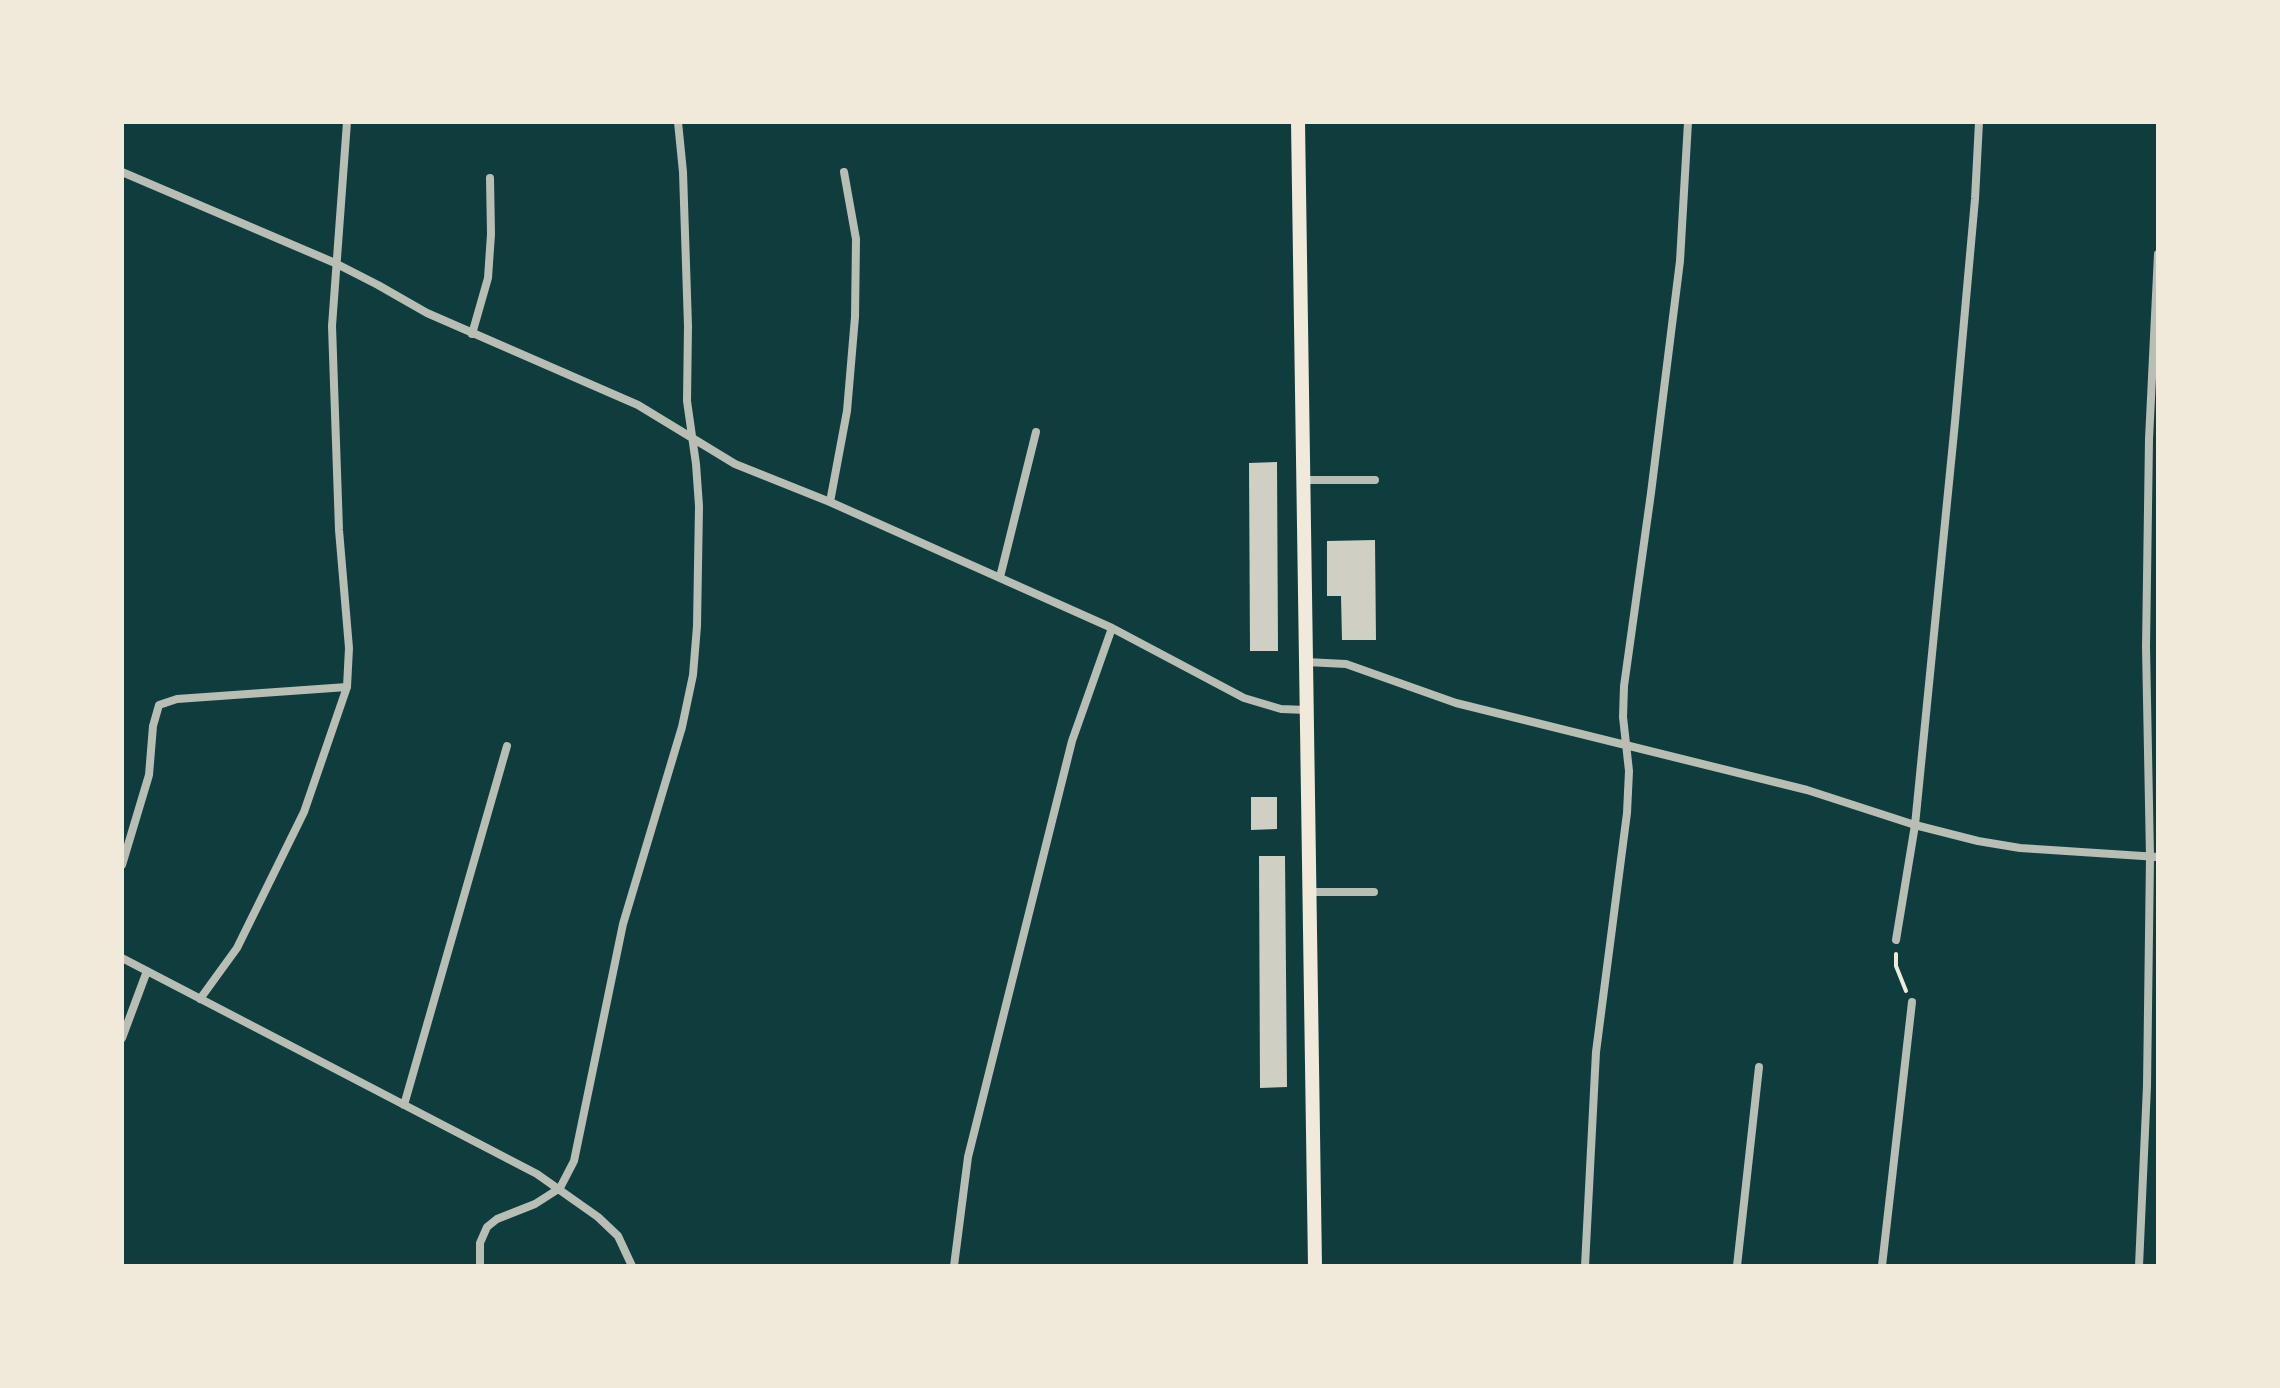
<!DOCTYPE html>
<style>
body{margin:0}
#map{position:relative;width:2280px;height:1388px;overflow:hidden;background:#0f3d3e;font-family:"Sofia Sans Condensed",sans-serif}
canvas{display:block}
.frame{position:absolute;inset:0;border:124px solid #f1e9da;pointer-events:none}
</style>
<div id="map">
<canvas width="2280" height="1388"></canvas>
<div class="frame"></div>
</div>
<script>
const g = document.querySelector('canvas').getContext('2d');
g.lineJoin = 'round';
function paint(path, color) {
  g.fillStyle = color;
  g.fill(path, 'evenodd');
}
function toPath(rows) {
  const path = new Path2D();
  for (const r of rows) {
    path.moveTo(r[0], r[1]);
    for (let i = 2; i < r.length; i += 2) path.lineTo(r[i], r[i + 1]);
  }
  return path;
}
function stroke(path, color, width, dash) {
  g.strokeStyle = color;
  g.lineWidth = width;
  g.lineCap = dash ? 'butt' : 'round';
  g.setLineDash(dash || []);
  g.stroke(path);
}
const building = toPath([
 [1277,462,1278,651,1250,651,1249,463],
 [1375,540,1376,640,1342,640,1341,596,1327,596,1327,541],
 [1251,797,1277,797,1277,829,1251,830],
 [1259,856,1285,856,1287,1087,1260,1088]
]);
const path = toPath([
 [1896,954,1896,966,1906,991]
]);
const minor = toPath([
 [122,172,335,263,378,285,427,313,638,405,735,464,830,502,1112,628,1244,698,1281,709,1307,710],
 [472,334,488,278,491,234,490,178],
 [1303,480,1375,480],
 [830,502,847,411,855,317,856,239,844,172],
 [1000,577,1036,432],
 [1306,662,1346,664,1456,703,1807,790,1915,825,1978,841,2020,848,2158,857],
 [122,865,149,775,153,726,159,705,177,699,347,687],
 [1309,892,1374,892],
 [1896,940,1915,825,1955,422,1975,199,1979,122],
 [122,958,537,1174,598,1217,618,1236,632,1266],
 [200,999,237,948,304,812,347,687,349,648,339,530,332,326,347,122],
 [122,1038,147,971],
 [404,1105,507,746],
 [480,1266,480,1243,487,1227,497,1219,535,1204,560,1188,574,1161,623,924,682,727,693,675,697,626,699,506,696,464,687,401,688,326,683,172,678,122],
 [954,1266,968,1157,1072,741,1112,628],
 [1585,1266,1596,1052,1627,813,1629,771,1623,717,1624,686,1651,493,1680,261,1688,122],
 [1737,1266,1759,1067],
 [1882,1266,1912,1002],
 [2139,1266,2147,1086,2150,857,2146,647,2149,439,2158,254]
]);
const primary = toPath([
 [1298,122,1315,1266]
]);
paint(building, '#cfcfc3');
stroke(path, '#f1e9da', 4);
stroke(minor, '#b8beb3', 8);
stroke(primary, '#f1e9da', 14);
</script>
